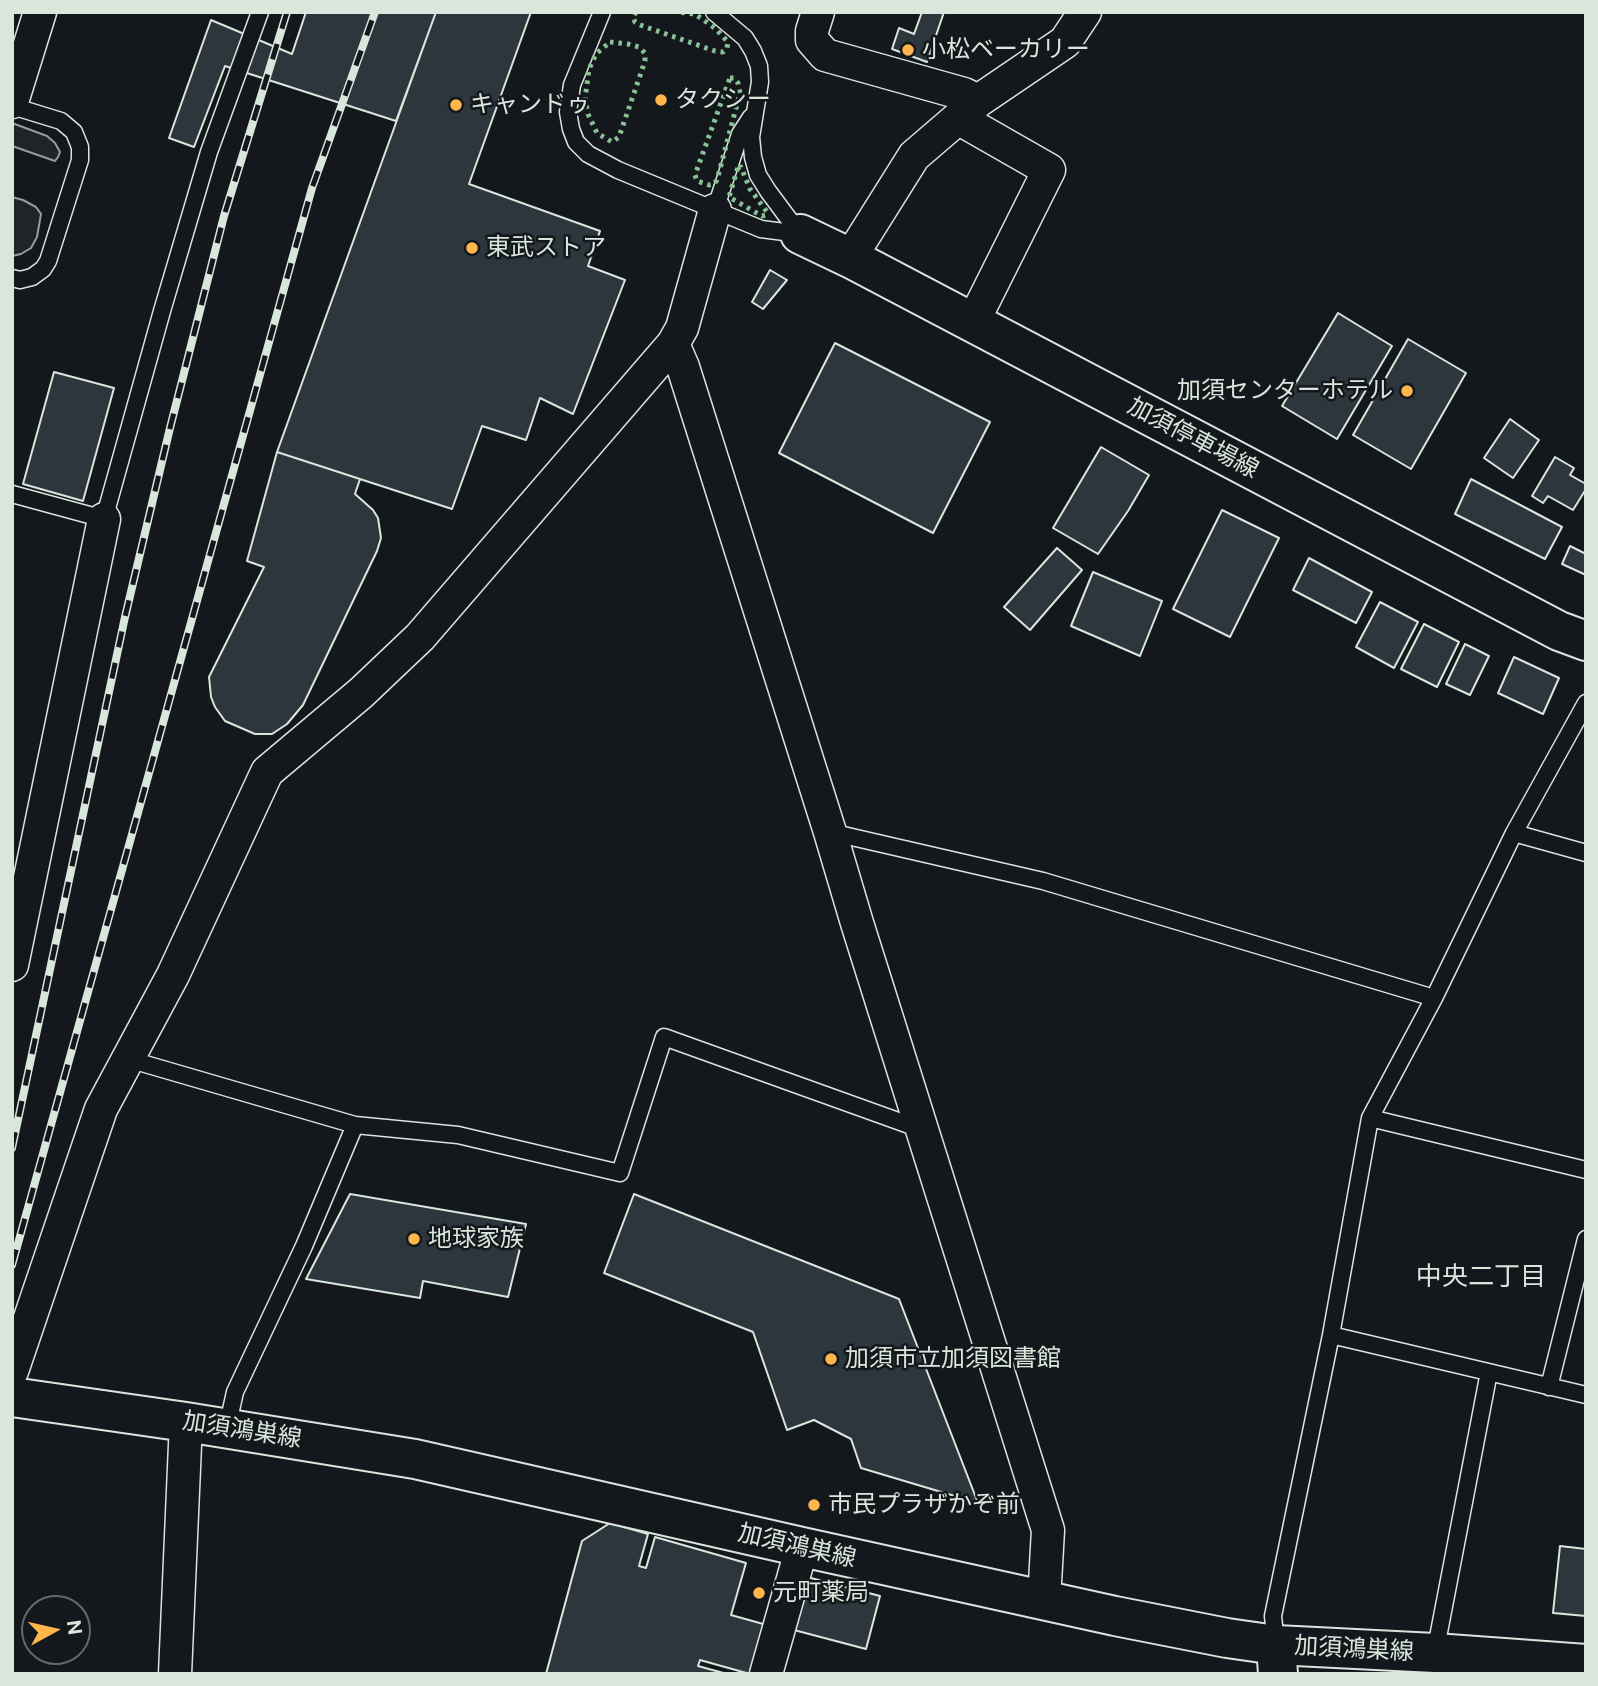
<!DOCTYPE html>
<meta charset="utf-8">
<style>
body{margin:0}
#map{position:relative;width:1598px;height:1686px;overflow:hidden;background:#14181c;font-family:"Public Sans",sans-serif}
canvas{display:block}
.frame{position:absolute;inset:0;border:14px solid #d8e6dc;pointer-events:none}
.north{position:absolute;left:21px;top:1595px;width:70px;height:70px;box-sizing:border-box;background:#14181c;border:2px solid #626a69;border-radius:50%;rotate:82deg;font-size:19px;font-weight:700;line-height:28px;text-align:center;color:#d8e6dc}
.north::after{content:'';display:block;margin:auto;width:24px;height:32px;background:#ffb74d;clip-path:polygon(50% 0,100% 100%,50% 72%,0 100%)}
</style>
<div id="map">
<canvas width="1598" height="1686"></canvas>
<div class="frame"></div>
<div class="north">N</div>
</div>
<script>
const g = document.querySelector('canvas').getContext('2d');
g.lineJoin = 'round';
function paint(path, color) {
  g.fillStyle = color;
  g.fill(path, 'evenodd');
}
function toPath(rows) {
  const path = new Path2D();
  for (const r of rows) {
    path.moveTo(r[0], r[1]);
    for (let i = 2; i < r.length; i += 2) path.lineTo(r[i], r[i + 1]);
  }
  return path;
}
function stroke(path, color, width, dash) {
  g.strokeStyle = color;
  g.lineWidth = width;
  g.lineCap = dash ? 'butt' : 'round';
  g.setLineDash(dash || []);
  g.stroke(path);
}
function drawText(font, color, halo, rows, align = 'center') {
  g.font = font + ' "Public Sans","Noto Sans JP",sans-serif';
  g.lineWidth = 5;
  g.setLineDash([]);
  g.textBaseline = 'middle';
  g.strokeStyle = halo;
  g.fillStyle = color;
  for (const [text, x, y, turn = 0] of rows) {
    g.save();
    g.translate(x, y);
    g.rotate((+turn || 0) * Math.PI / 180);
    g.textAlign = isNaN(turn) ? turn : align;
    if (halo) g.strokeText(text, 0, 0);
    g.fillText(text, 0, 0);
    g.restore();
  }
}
const green = toPath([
 [12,123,47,136,55,143,60,152,58,157,55,161,12,146,12,123],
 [12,197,23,200,36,207,41,214,37,237,31,248,21,254,12,256,12,197]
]);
const building = toPath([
 [306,12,436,12,396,121,225,66,194,147,169,138,211,20,292,54,306,12],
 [436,12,531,12,469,184,600,231,588,266,625,280,573,414,540,398,526,440,482,426,452,509,277,452,436,12],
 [922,12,944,12,927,62,892,49,899,28,914,34,922,12],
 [770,270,787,280,763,309,752,302,770,270],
 [1338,313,1392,346,1337,439,1282,406,1338,313],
 [1408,339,1466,373,1411,469,1353,435,1408,339],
 [835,343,990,422,933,533,779,453,835,343],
 [54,372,114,388,83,501,23,484,54,372],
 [1510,419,1539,440,1513,478,1484,458,1510,419],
 [1101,447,1149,475,1128,511,1098,554,1053,528,1101,447],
 [277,452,360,479,355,494,373,510,378,518,381,538,377,551,303,705,287,724,272,734,255,734,225,721,215,707,211,697,209,677,264,567,247,561,277,452],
 [1555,457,1574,468,1570,475,1586,484,1586,489,1573,510,1548,496,1543,503,1532,496,1555,457],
 [1471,479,1562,527,1545,559,1455,514,1471,479],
 [1222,510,1279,538,1230,637,1173,609,1222,510],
 [1570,546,1586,554,1586,575,1562,564,1570,546],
 [1057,548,1082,570,1030,630,1004,607,1057,548],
 [1309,558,1372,592,1356,623,1293,590,1309,558],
 [1093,572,1162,601,1140,656,1071,626,1093,572],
 [1380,602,1418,622,1394,668,1356,647,1380,602],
 [1424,624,1459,642,1437,687,1401,669,1424,624],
 [1465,644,1489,656,1470,695,1446,684,1465,644],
 [1514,657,1559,678,1543,714,1498,693,1514,657],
 [350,1194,526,1224,508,1297,423,1281,420,1298,306,1279,350,1194],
 [634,1194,899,1299,978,1503,861,1468,851,1439,814,1420,787,1430,753,1332,604,1273,634,1194],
 [610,1523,648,1534,639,1566,646,1568,655,1537,746,1563,731,1615,774,1627,761,1674,750,1674,700,1660,698,1666,727,1674,546,1674,582,1541,610,1523],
 [1560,1546,1586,1549,1586,1616,1553,1613,1560,1546],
 [807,1577,880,1596,866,1649,794,1630,807,1577]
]);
const lane = toPath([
 [602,12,572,85,568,112,571,129,576,142,588,154,618,170,715,210,761,229,800,234],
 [714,12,745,38,753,51,759,66,760,82,751,137,753,157,758,175,768,191,800,234],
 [12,106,61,121,74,132,80,147,80,160,48,261,43,269,32,277,20,280,12,278],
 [715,210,740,134,751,117],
 [12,494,104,519,162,311,209,152,260,12],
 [830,832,1043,881,1434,998],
 [1514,833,1586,853],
 [128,1059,355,1125,458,1135,620,1173,664,1037,909,1125,921,1122],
 [1370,1118,1586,1170],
 [1331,1335,1586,1395],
 [1549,1387,1586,1239],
 [227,1428,235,1392,304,1246,355,1125],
 [1276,1645,1273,1616,1331,1335,1370,1118,1434,998,1514,833,1586,703],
 [1435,1653,1489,1372]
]);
const street = toPath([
 [818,12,812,31,812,40,825,55,964,94,978,101],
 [12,102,40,12],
 [958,118,1049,170,973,322],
 [850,258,914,156,978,101,1065,42,1085,12],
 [673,344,683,367,830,832,857,923,1048,1530,1044,1600],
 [12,965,104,519],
 [12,1371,101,1109,173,975,267,772,361,693,420,637,673,344,682,328,715,210],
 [175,1674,186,1422],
 [766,1674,802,1547]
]);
const secondary = toPath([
 [800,234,850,258,1559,631,1586,641],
 [1276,1645,1278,1674]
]);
const primary = toPath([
 [12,1397,186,1422,415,1459,802,1547,1115,1616,1227,1638,1276,1645,1435,1653,1586,1664]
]);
const rail = toPath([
 [12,1148,125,617,170,428,224,216,287,12],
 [12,1265,312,188,375,12]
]);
const hedge = toPath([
 [636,12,633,18,635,22,640,25,715,51,723,52,727,48,728,42,716,29,695,14,677,12],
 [610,42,628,44,639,47,645,53,645,61,619,137,612,142,597,133,588,114,585,99,589,69,596,54,610,42],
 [730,78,734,78,738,83,740,93,717,180,714,184,709,185,697,181,695,175,730,78],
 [738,167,741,167,750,189,767,212,766,215,762,216,729,197,738,167]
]);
const markers = [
 [908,50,7,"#ffb74d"],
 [661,100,7,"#ffb74d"],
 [456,105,7,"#ffb74d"],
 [472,248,7,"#ffb74d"],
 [1407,391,7,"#ffb74d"],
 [414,1239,7,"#ffb74d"],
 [831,1359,7,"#ffb74d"],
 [814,1505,7,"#ffb74d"],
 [759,1593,7,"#ffb74d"]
];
const poiNames = [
 ["小松ベーカリー",922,50],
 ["タクシー",675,100],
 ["キャンドゥ",470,105],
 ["東武ストア",486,248],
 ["加須センターホテル",1393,391,"right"],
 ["地球家族",428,1239],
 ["加須市立加須図書館",845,1359],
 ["市民プラザかぞ前",828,1505],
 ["元町薬局",773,1593]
];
const streetNames = [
 ["加須停車場線",1193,438,28],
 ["加須鴻巣線",242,1430,9],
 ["加須鴻巣線",797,1546,13],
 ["加須鴻巣線",1354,1649,3]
];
const neighbourhoodNames = [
 ["中央二丁目",1481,1277]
];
paint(green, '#202428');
stroke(green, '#939e99', 2);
paint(building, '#2c363c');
stroke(building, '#d8e6dc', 2);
stroke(lane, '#d8e6dc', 19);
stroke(street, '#d8e6dc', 35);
stroke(secondary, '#d8e6dc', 42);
stroke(primary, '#d8e6dc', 42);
stroke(lane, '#14181c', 16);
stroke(street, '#14181c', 32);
stroke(secondary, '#14181c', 38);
stroke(primary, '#14181c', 38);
stroke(rail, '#d8e6dc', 8);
stroke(rail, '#14181c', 5, [16]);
stroke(hedge, '#8ac095', 5, [3.5, 5]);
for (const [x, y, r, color] of markers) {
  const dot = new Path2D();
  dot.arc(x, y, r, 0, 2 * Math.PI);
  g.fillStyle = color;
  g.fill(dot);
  stroke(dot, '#14181c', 2.5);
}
drawText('24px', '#d8e6dc', '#14181c', poiNames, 'left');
drawText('24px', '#d8e6dc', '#14181c', streetNames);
drawText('26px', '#d8e6dc', '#14181c', neighbourhoodNames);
</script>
